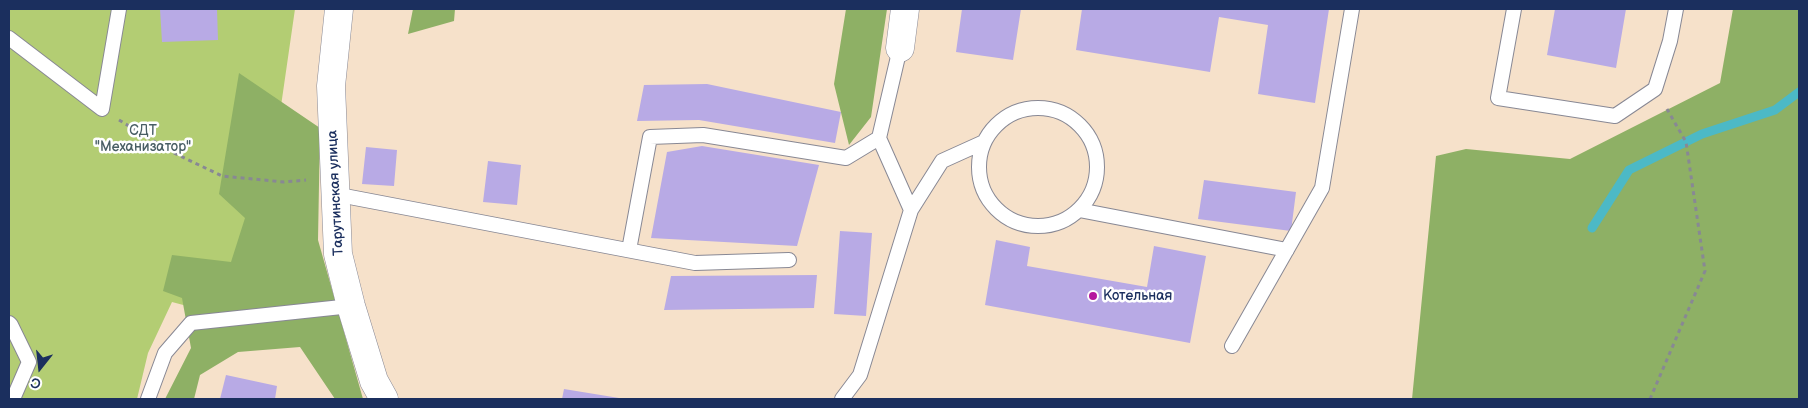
<!DOCTYPE html>
<meta charset="utf-8">
<style>
body{margin:0}
#map{position:relative;width:1808px;height:408px;overflow:hidden;background:#f6e1ca;font-family:"Balsamiq Sans",sans-serif}
canvas{display:block}
.frame{position:absolute;inset:0;border:10px solid #1b2f5e;pointer-events:none}
.north{position:absolute;left:15px;top:343px;width:50px;height:50px;-webkit-text-stroke:4px #fff;paint-order:stroke;rotate:196deg;font-size:14px;font-weight:700;line-height:20px;text-align:center;color:#1b2f5e}
.north::after{content:'';display:block;margin:auto;width:18px;height:22px;background:#1b2f5e;clip-path:polygon(50% 0,100% 100%,50% 72%,0 100%)}
</style>
<div id="map">
<canvas width="1808" height="408"></canvas>
<div class="frame"></div>
<div class="north">С</div>
</div>
<script>
const g = document.querySelector('canvas').getContext('2d');
g.lineJoin = 'round';
function paint(path, color) {
  g.fillStyle = color;
  g.fill(path, 'evenodd');
}
function toPath(rows) {
  const path = new Path2D();
  for (const r of rows) {
    if (r.length === 3) {
      path.moveTo(r[0] + r[2], r[1]);
      path.arc(r[0], r[1], r[2], 0, 2 * Math.PI);
      continue;
    }
    path.moveTo(r[0], r[1]);
    for (let i = 2; i < r.length; i += 2) path.lineTo(r[i], r[i + 1]);
  }
  return path;
}
function stroke(path, color, width, dash) {
  g.strokeStyle = color;
  g.lineWidth = width;
  g.lineCap = dash ? 'butt' : 'round';
  g.setLineDash(dash || []);
  g.stroke(path);
}
function drawText(font, color, halo, rows, align = 'center') {
  g.font = font + ' "Balsamiq Sans",sans-serif';
  g.lineWidth = 5;
  g.setLineDash([]);
  g.textBaseline = 'middle';
  g.strokeStyle = halo;
  g.fillStyle = color;
  for (const [text, x, y, turn = 0] of rows) {
    g.save();
    g.translate(x, y);
    g.rotate((+turn || 0) * Math.PI / 180);
    g.textAlign = isNaN(turn) ? turn : align;
    if (halo) g.strokeText(text, 0, 0);
    g.fillText(text, 0, 0);
    g.restore();
  }
}
const green = toPath([
 [9,9,295,9,256,279,221,315,172,302,148,353,137,399,9,399]
]);
const forest = toPath([
 [413,9,455,9,454,21,408,34],
 [846,9,887,9,871,117,849,145,834,84],
 [1733,9,1799,9,1799,399,1412,399,1436,156,1466,149,1570,159,1720,83],
 [239,73,320,128,318,240,363,399,335,399,300,347,238,352,200,375,194,399,165,399,191,348,182,298,163,291,172,255,231,262,245,218,219,194]
]);
const stream = toPath([
 [1592,228,1629,170,1702,134,1775,110,1799,92]
]);
const building = toPath([
 [160,9,217,9,218,40,162,42],
 [962,9,1021,9,1013,60,956,52],
 [1082,9,1329,9,1315,103,1258,94,1268,25,1219,17,1210,72,1076,50],
 [1555,9,1626,9,1616,68,1547,55],
 [707,84,841,112,835,143,699,120,637,121,644,85],
 [702,146,819,165,797,246,651,238,667,152],
 [366,147,397,150,394,186,362,184],
 [488,161,521,165,517,205,483,202],
 [1204,180,1296,192,1291,231,1198,219],
 [840,231,872,233,866,316,834,314],
 [996,240,1030,247,1027,266,1147,287,1154,246,1206,256,1190,343,985,305],
 [817,275,814,308,664,310,671,276],
 [226,375,277,386,275,399,220,399],
 [564,389,619,398,619,399,562,399]
]);
const path = toPath([
 [119,120,172,152,222,176,284,182,306,180],
 [1650,399,1705,271,1686,142,1667,109]
]);
const service = toPath([
 [1514,9,1498,98,1615,116,1655,89,1670,41,1676,9],
 [9,38,102,109,119,9],
 [900,48,879,138,911,210],
 [1038,167,59],
 [334,194,695,263,789,260],
 [1079,210,1287,250],
 [629,250,650,137,703,135,846,158,879,138],
 [9,323,11,325,29,362,13,399],
 [1232,346,1322,188,1352,9],
 [148,399,165,353,191,323,351,306],
 [842,399,860,375,911,210,942,161,984,142]
]);
const minor = toPath([
 [339,9,331,86,338,254,351,306,374,381,384,399],
 [900,48,905,9]
]);
const markers = [
 [1093,296,5,"#b5179e"]
];
const parkNames = [
 ["СДТ",143,131],
 ["\"Механизатор\"",143,147]
];
const streetNames = [
 ["Тарутинская улица",336,193,-93]
];
const poiNames = [
 ["Котельная",1103,296]
];
paint(green, '#b3cd73');
paint(forest, '#8eb065');
stroke(stream, '#4cb9c6', 9);
paint(building, '#b8aae5');
stroke(service, '#888894', 16);
stroke(minor, '#888894', 29);
stroke(path, '#888894', 3, [4, 4]);
stroke(service, '#fff', 14);
stroke(minor, '#fff', 28);
for (const [x, y, r, color] of markers) {
  const dot = new Path2D();
  dot.arc(x, y, r, 0, 2 * Math.PI);
  g.fillStyle = color;
  g.fill(dot);
  stroke(dot, '#fff', 2);
}
drawText('14px', '#495e64', '#fff', parkNames);
drawText('14px', '#1b2f5e', '#fff', streetNames);
drawText('14px', '#1b2f5e', '#fff', poiNames, 'left');
</script>
